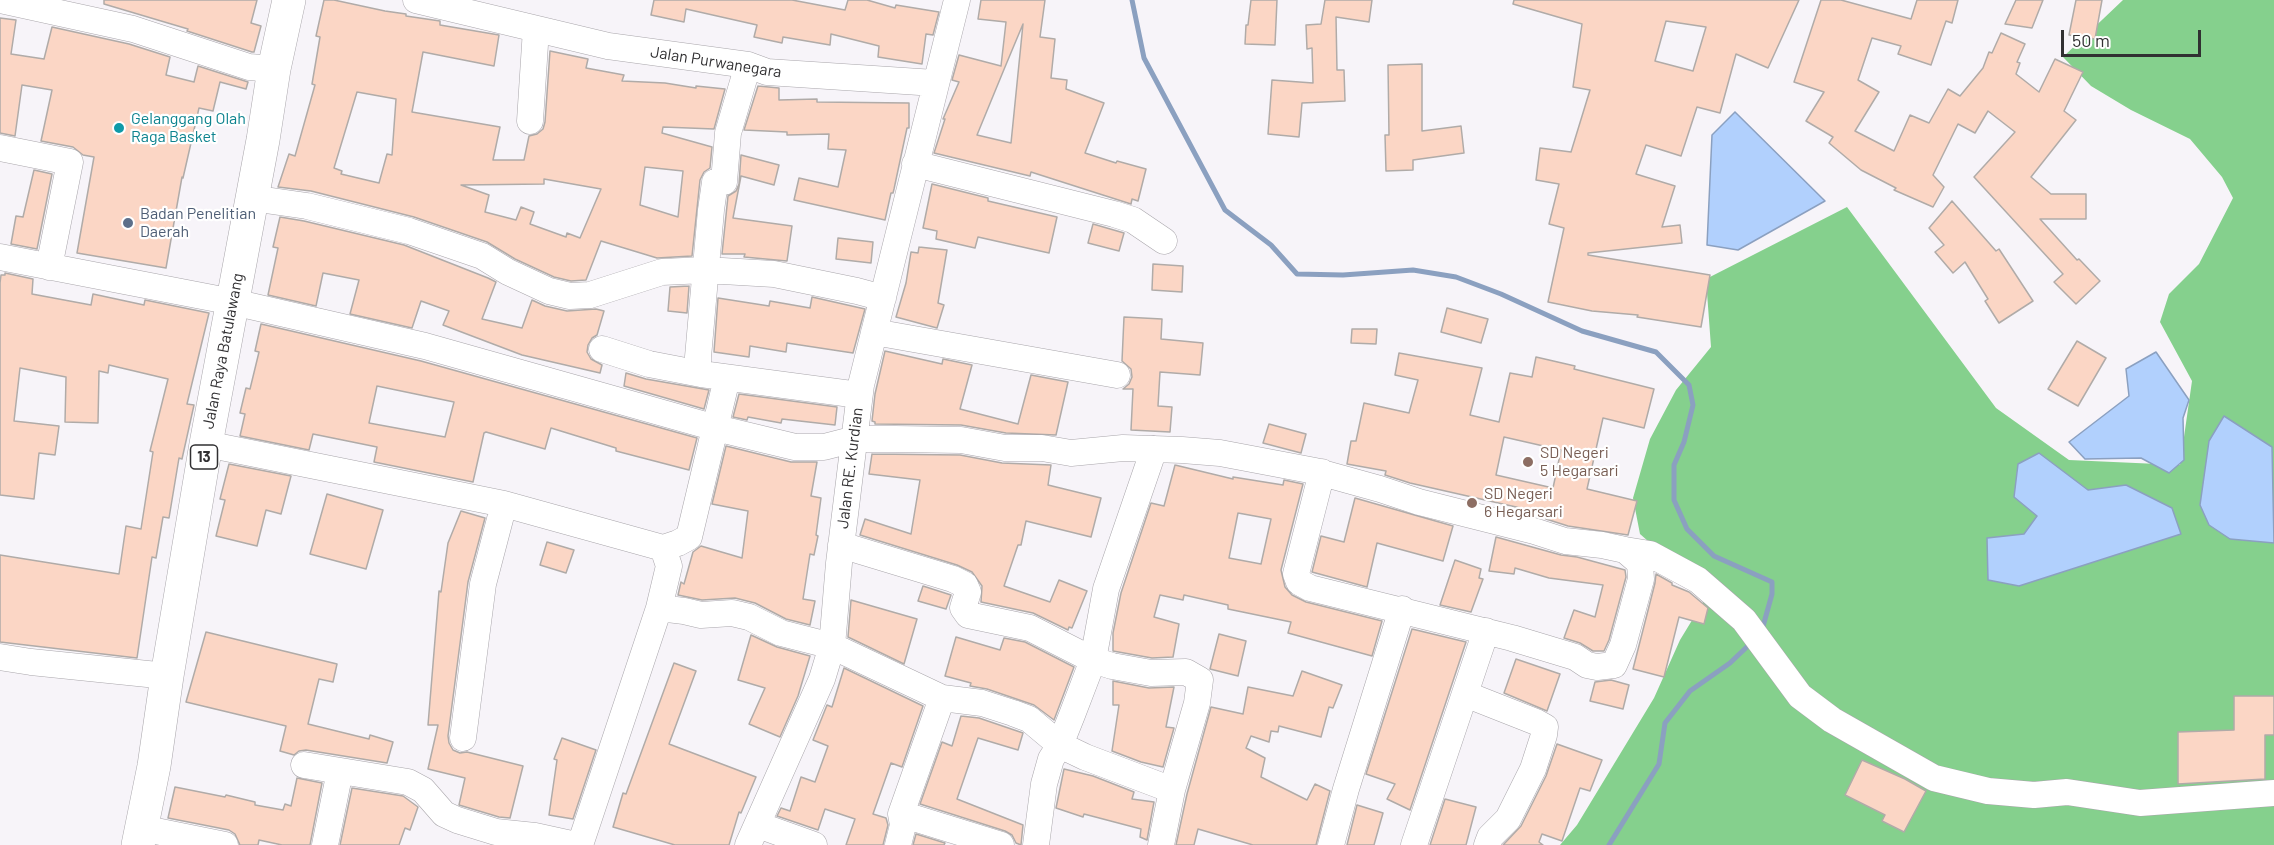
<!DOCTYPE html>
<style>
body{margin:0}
#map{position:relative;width:2274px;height:845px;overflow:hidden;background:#f7f4f9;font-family:Barlow,sans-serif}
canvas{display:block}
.scale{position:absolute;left:2061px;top:30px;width:140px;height:27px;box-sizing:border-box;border:3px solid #313032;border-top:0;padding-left:8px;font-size:18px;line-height:21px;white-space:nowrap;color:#313032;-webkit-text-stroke:4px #fff;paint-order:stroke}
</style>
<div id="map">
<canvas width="2274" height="845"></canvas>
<div class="scale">50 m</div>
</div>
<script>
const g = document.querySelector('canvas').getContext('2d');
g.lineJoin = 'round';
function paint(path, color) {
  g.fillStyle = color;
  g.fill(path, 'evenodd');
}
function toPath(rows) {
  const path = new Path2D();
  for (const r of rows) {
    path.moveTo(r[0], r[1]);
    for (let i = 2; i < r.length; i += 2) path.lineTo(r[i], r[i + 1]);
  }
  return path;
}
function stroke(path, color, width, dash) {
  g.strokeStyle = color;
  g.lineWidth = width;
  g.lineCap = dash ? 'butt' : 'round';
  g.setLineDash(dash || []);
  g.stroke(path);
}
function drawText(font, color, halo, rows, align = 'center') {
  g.font = font + ' Barlow,sans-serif';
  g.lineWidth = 4.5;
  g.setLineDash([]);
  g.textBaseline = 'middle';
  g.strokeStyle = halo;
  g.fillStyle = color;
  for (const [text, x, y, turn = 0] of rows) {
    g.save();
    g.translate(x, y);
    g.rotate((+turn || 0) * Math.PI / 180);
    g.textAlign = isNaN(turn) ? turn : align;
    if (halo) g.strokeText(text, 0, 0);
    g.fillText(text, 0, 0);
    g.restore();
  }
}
const forest = toPath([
 [2123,0,2274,0,2274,845,1560,845,1577,825,1654,698,1680,640,1708,594,1640,534,1633,498,1650,439,1676,390,1711,347,1706,279,1847,207,1996,408,2069,460,2180,465,2192,381,2160,322,2169,294,2199,264,2233,198,2222,177,2190,139,2131,110,2091,86,2063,57]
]);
const water = toPath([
 [1735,112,1825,201,1738,250,1707,245,1712,135,1735,112],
 [2156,352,2189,400,2183,418,2184,460,2169,473,2141,458,2085,459,2069,442,2129,396,2126,369,2156,352],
 [2224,416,2272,447,2274,543,2230,539,2209,525,2200,505,2209,441,2224,416],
 [2039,453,2088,490,2126,485,2172,508,2181,534,2019,586,1988,580,1987,538,2024,534,2037,516,2014,497,2018,464,2039,453]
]);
const stream = toPath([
 [1132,0,1144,58,1225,210,1271,245,1297,274,1343,275,1413,270,1456,277,1501,294,1582,331,1656,352,1689,385,1693,405,1684,442,1674,465,1674,500,1687,529,1714,556,1772,582,1772,594,1762,630],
 [1609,845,1659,764,1665,723,1690,691,1730,663,1752,642]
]);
const building = toPath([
 [104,0,257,0,251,23,261,26,254,52,252,52,187,31,188,29,104,4,104,0],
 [324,0,334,0,385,11,406,14,406,16,440,21,440,25,499,35,494,66,423,52,412,112,500,127,493,160,524,160,529,136,537,134,543,129,545,122,550,51,588,59,586,68,624,75,622,81,665,83,696,88,696,86,725,89,714,129,663,127,662,133,712,147,710,168,704,172,700,180,692,256,657,258,601,241,586,280,571,281,554,277,515,259,487,242,414,217,311,191,278,187,289,154,295,156,315,85,312,84,320,37,316,36,324,0],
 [357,92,396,99,392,155,387,154,379,183,341,174,342,171,334,168,357,92],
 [645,167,683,171,678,217,640,205,645,167],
 [544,179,601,189,580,238,567,233,566,237,530,224,534,212,521,207,516,220,485,212,489,195,461,185,544,184,544,179],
 [654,0,792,0,845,10,848,0,867,0,895,8,896,5,939,12,933,35,926,34,922,64,878,57,879,46,831,34,830,45,783,37,782,43,754,37,757,25,686,9,684,22,651,15,654,0],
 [981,0,1045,0,1040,37,1055,39,1051,78,1067,80,1066,89,1104,103,1085,153,1116,163,1117,161,1146,169,1138,201,1132,199,1131,204,1031,172,1030,176,934,153,945,119,943,119,959,82,952,80,959,55,1001,66,1006,22,978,19,981,0],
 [1023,24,1011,143,977,135,1005,67,1023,24],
 [1251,0,1277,0,1275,45,1245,44,1246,25,1248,25,1251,0],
 [1325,0,1372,0,1369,22,1336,17,1337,70,1344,70,1345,101,1302,103,1299,137,1268,134,1272,80,1313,83,1312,48,1307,49,1306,25,1321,24,1325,0],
 [1514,0,1799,0,1768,68,1736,54,1720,113,1697,107,1681,156,1646,145,1636,174,1675,186,1662,227,1680,225,1682,243,1588,253,1588,255,1710,275,1701,327,1637,317,1638,315,1592,311,1548,302,1564,228,1549,224,1559,184,1536,180,1540,148,1571,152,1590,90,1573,87,1582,24,1513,4,1514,0],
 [1666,21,1706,27,1693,71,1655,61,1666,21],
 [1821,0,1841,0,1911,19,1917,0,1958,0,1952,23,1946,21,1931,65,1898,54,1901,46,1872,38,1858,80,1879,92,1855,131,1894,151,1910,115,1929,123,1948,89,1960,96,1983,68,1989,52,1992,53,2001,33,2025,44,2017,62,2020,63,2016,74,2039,92,2055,59,2083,72,2064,111,2076,120,2031,177,2051,194,2086,194,2086,219,2040,219,2077,260,2079,259,2100,281,2076,304,2054,282,2063,274,1974,177,2015,132,1988,111,1975,133,1958,124,1933,175,1944,187,1933,207,1894,190,1896,188,1861,170,1829,143,1833,137,1806,121,1824,92,1794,82,1821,0],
 [2016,0,2043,0,2032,28,2005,24,2016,0],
 [2076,0,2102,0,2095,39,2069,35,2076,0],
 [0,18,16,20,11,54,44,59,52,27,129,44,170,57,166,75,194,82,198,66,248,82,246,89,220,82,213,111,199,108,183,178,182,177,166,268,77,253,94,157,83,155,73,147,41,141,52,90,22,85,15,136,0,133,0,18],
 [1422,64,1422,131,1461,126,1464,153,1413,160,1413,170,1386,171,1385,135,1389,135,1388,65,1422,64],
 [758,86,779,88,779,100,817,99,817,102,909,103,909,128,907,128,894,189,893,193,891,193,885,220,794,200,799,178,838,187,846,150,828,149,829,134,787,135,787,132,744,130,758,86],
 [741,155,779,165,774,185,741,176,733,218,792,226,787,261,744,257,745,254,722,254,728,196,736,191,739,184,741,155],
 [34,170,52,174,37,249,11,244,16,216,23,217,34,170],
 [932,184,988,198,988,201,1057,217,1049,253,978,237,975,248,936,239,937,231,923,228,932,184],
 [1952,201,1996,251,1999,249,2033,301,1999,323,1985,301,1988,299,1965,262,1953,273,1935,252,1944,245,1929,228,1952,201],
 [280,217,304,221,404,245,488,278,496,282,482,319,522,328,532,300,545,306,567,311,596,309,604,311,597,335,592,338,588,345,587,352,591,359,602,365,600,373,522,355,443,325,449,311,421,301,412,328,350,314,359,280,323,273,316,306,268,295,278,248,273,247,280,217],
 [1093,224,1124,233,1119,251,1088,243,1093,224],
 [838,238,873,242,871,263,836,259,838,238],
 [919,247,947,250,938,303,944,305,937,328,896,317,906,283,911,252,918,253,919,247],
 [1153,264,1183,266,1182,292,1152,290,1153,264],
 [5,273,33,279,32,294,91,305,93,294,144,305,145,300,209,313,187,404,194,405,182,459,179,458,169,518,163,517,156,558,152,557,137,658,0,642,0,555,119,574,126,526,141,529,153,452,150,451,168,379,109,365,108,373,99,371,98,423,65,422,66,377,20,368,14,421,59,426,55,455,39,453,34,499,0,495,0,283,1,275,5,275,5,273],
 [689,286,687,313,668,311,670,287,689,286],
 [812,297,865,309,853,353,787,343,786,352,750,346,749,357,714,352,718,298,769,306,770,301,810,308,812,297],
 [1447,308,1488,319,1481,343,1441,332,1447,308],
 [1124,317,1162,319,1161,339,1203,343,1200,375,1160,372,1158,406,1172,407,1170,432,1131,430,1133,389,1123,389,1129,384,1132,377,1131,369,1122,361,1124,317],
 [261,324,421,361,697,438,689,470,616,451,616,448,551,428,545,449,486,432,484,433,473,482,374,462,377,447,313,434,309,450,240,436,245,414,240,413,246,388,250,389,259,352,255,351,261,324],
 [377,386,454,402,445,437,369,423,377,386],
 [1352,329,1377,329,1376,344,1351,343,1352,329],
 [2077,341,2106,358,2078,406,2048,389,2077,341],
 [885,351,942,364,943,359,972,365,960,409,1018,424,1031,375,1068,382,1056,435,1006,433,961,425,875,424,875,422,872,421,875,394,885,351],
 [1399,353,1482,368,1470,415,1499,422,1510,373,1532,377,1536,357,1575,366,1574,369,1654,389,1644,428,1603,418,1587,489,1637,501,1628,535,1568,526,1546,519,1547,514,1410,483,1385,475,1386,471,1347,464,1351,441,1356,441,1364,403,1409,413,1418,380,1395,375,1399,353],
 [1504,437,1561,450,1553,488,1496,475,1504,437],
 [626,373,646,379,709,390,704,409,624,386,626,373],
 [739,394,837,407,835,425,782,419,781,423,748,417,747,420,733,417,739,394],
 [1269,424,1306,434,1301,453,1263,443,1269,424],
 [726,446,791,462,817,462,811,496,821,498,816,535,818,536,814,555,810,554,803,599,815,601,810,625,786,619,755,603,735,598,702,600,678,595,681,582,684,584,693,552,701,546,742,558,748,511,712,504,726,446],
 [872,454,960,455,1002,463,1051,465,1048,485,1101,498,1091,537,1026,521,1021,545,1018,545,1004,586,1050,602,1059,580,1087,591,1072,628,1069,627,1068,630,1033,613,981,602,982,586,972,572,957,565,860,535,865,519,911,534,920,480,869,474,872,454],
 [229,464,291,476,281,514,266,510,257,546,216,536,225,500,220,499,229,464],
 [1175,465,1233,479,1233,477,1283,485,1284,480,1303,484,1281,570,1285,587,1292,595,1306,602,1382,621,1372,656,1288,633,1291,622,1228,609,1228,605,1184,595,1183,600,1160,595,1154,617,1179,624,1173,657,1152,658,1113,651,1113,633,1121,593,1151,503,1164,506,1175,465],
 [1238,513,1271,519,1261,564,1229,558,1238,513],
 [327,494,383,510,366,569,310,554,327,494],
 [1355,498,1453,526,1443,561,1377,543,1367,587,1312,572,1321,536,1344,542,1355,498],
 [461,511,485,518,468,582,448,736,449,743,453,750,460,753,467,752,523,766,510,818,499,817,459,805,465,778,428,769,438,725,428,725,439,591,441,592,448,543,461,511],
 [1496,537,1561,555,1577,557,1625,570,1626,577,1609,640,1604,651,1593,651,1580,643,1564,638,1574,610,1595,617,1603,585,1549,578,1515,568,1514,574,1489,571,1496,537],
 [547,542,574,550,566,573,540,565,547,542],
 [1455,560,1481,569,1479,578,1483,579,1471,612,1440,605,1455,560],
 [1656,574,1672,583,1672,585,1689,592,1708,608,1704,624,1679,617,1664,677,1633,669,1655,583,1656,574],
 [923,586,951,595,946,609,918,601,923,586],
 [851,600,917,619,904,664,848,637,851,600],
 [1412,629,1466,642,1410,810,1387,799,1395,784,1366,774,1412,629],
 [206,632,337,664,333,682,319,679,308,724,369,739,370,735,393,742,387,763,306,750,299,751,294,755,280,751,286,726,186,702,206,632],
 [1219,634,1246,641,1238,676,1210,669,1219,634],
 [751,635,777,647,810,656,798,696,780,737,749,724,765,688,738,680,751,635],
 [956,637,1000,650,1004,638,1025,642,1074,667,1054,720,1034,705,987,689,970,686,971,683,945,676,956,637],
 [1516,659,1560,674,1547,711,1504,693,1516,659],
 [674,663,696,671,669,744,756,777,741,813,739,812,729,845,675,845,613,827,623,793,626,794,674,663],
 [844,668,923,706,902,767,891,763,873,814,886,818,888,825,883,845,846,845,855,819,825,809,818,830,777,816,781,808,790,811,801,777,815,782,828,746,813,740,827,705,832,707,844,668],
 [1302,671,1342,685,1333,708,1329,707,1321,737,1279,726,1278,732,1271,731,1269,742,1251,736,1246,748,1265,758,1261,777,1307,800,1315,784,1330,791,1316,845,1253,845,1198,829,1194,845,1176,845,1187,794,1211,707,1243,714,1248,687,1293,696,1302,671],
 [1611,680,1629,685,1623,709,1590,701,1595,682,1611,680],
 [1113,681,1149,688,1174,687,1166,727,1174,728,1163,767,1141,762,1112,751,1119,705,1113,705,1113,681],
 [2234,696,2274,696,2274,735,2265,735,2265,779,2178,784,2178,732,2234,730,2234,696],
 [961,716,979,718,1023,733,1018,750,978,738,957,799,1023,825,1021,845,1016,843,1012,835,1005,831,920,804,942,742,952,746,961,716],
 [562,738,596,750,573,819,549,815,557,760,554,759,562,738],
 [1557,744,1602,760,1590,791,1580,788,1562,841,1542,834,1539,842,1543,845,1503,845,1521,826,1546,776,1557,744],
 [1862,760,1905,779,1926,791,1904,832,1882,821,1885,815,1845,795,1862,760],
 [1064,769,1093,776,1134,792,1132,799,1154,802,1147,840,1140,837,1141,829,1084,814,1083,817,1056,808,1064,769],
 [297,778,322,783,310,845,282,845,259,840,258,845,240,845,235,834,229,830,168,818,175,787,225,797,226,795,255,802,255,805,283,810,285,804,291,806,297,778],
 [352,788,403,796,418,807,410,830,405,828,399,845,340,845,352,788],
 [1445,799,1476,807,1466,845,1430,845,1445,799],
 [1357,805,1383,813,1374,845,1347,845,1357,805],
 [916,834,945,843,944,845,913,845,916,834]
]);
const minor = toPath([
 [0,0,133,29,249,67,274,69],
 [416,0,608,46,748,65,767,72,935,83],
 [530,121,536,29],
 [0,148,70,162,49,267],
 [915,164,1114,214,1133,220,1164,241],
 [715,182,711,210,698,357,698,368,701,374,859,395],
 [724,182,728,133,748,65],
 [251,198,307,206,409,231,482,256,508,272,549,291,570,296,590,295,662,272,705,270,774,274,857,291,883,298],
 [0,257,233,302,425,346,716,428,795,447,824,447,855,439,895,439,961,440,1005,448,1042,448,1071,453,1123,448,1182,450,1220,453,1315,471,1380,489,1419,502,1534,531,1565,541,1602,545,1625,550,1640,563,1641,579,1623,645,1614,665,1597,667,1587,665,1575,657,1512,638,1310,588,1299,582,1296,574,1322,472],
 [874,332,1117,375],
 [602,349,649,364,701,374],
 [206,444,504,504,483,584,463,738],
 [504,504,663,548,678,543,689,537,727,378],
 [841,545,953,579,965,585,968,592,963,608,968,615,1030,628,1093,660,1112,666,1151,673,1186,672,1200,680,1197,703,1172,790,1085,757,1060,745,1029,719,1013,713,982,703,942,698],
 [1625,550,1650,554,1698,580,1744,620,1800,696,1832,720,1934,778,1988,791,2034,795,2067,792,2140,803,2274,793],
 [659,608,684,611,701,615,732,613,749,617,781,633,832,646,942,698,901,814,1001,845],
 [0,657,31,662,167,676],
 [1465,694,1536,722,1545,727,1544,735,1533,769,1508,819,1490,837,1487,845],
 [304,765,408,782,423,790,444,814,457,820,496,832,535,836,576,845],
 [758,825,814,845],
 [141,828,225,845],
 [325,845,340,771],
 [580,845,659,608,669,566,663,548],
 [748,845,822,679,832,646,839,563,861,385,957,0],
 [898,845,903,825,901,814],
 [1036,845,1044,784,1051,759,1060,745,1072,715,1093,660,1106,589,1154,449],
 [1161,845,1172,790],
 [1331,845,1346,789,1402,609],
 [1414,845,1486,631]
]);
const highway = toPath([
 [138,845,154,766,167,676,206,444,263,140,274,69,289,0]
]);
const markers = [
 [119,128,6,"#0f9aa8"],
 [128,223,6,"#5c6f8a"],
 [1528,462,6,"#8d6e63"],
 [1472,503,6,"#8d6e63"]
];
const shields = [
 [204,457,27]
];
const shieldNames = [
 ["13",204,457]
];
const streetNames = [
 ["Jalan Purwanegara",716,62,9],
 ["Jalan Raya Batulawang",223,351,-79],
 ["Jalan RE. Kurdian",850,468,-83]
];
const cultureNames = [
 ["Gelanggang Olah",131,119],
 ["Raga Basket",131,137]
];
const serviceNames = [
 ["Badan Penelitian",140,214],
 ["Daerah",140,232]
];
const educationNames = [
 ["SD Negeri",1540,453],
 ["5 Hegarsari",1540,471],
 ["SD Negeri",1484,494],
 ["6 Hegarsari",1484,512]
];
paint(forest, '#85d08d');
paint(water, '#b1d0fd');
stroke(water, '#8ba0c0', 1.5);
stroke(stream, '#8ba0c0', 5);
paint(building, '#fbd6c5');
stroke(building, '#b0aba8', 1.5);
stroke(minor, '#a9a6ab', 27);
stroke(highway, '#a9a6ab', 34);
stroke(minor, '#fff', 26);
stroke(highway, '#fff', 33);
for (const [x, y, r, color] of markers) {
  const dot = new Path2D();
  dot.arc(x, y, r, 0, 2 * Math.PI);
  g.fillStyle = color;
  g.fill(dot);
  stroke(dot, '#fff', 2);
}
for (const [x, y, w] of shields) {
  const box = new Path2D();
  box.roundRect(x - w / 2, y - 12, w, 24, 4.5);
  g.fillStyle = '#fff';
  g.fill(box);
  stroke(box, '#313032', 1.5);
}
drawText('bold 15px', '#313032', null, shieldNames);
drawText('16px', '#313032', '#fff', streetNames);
drawText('16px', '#0d838f', '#fff', cultureNames, 'left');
drawText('16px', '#4e5e75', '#fff', serviceNames, 'left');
drawText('16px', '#785e54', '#fff', educationNames, 'left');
</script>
